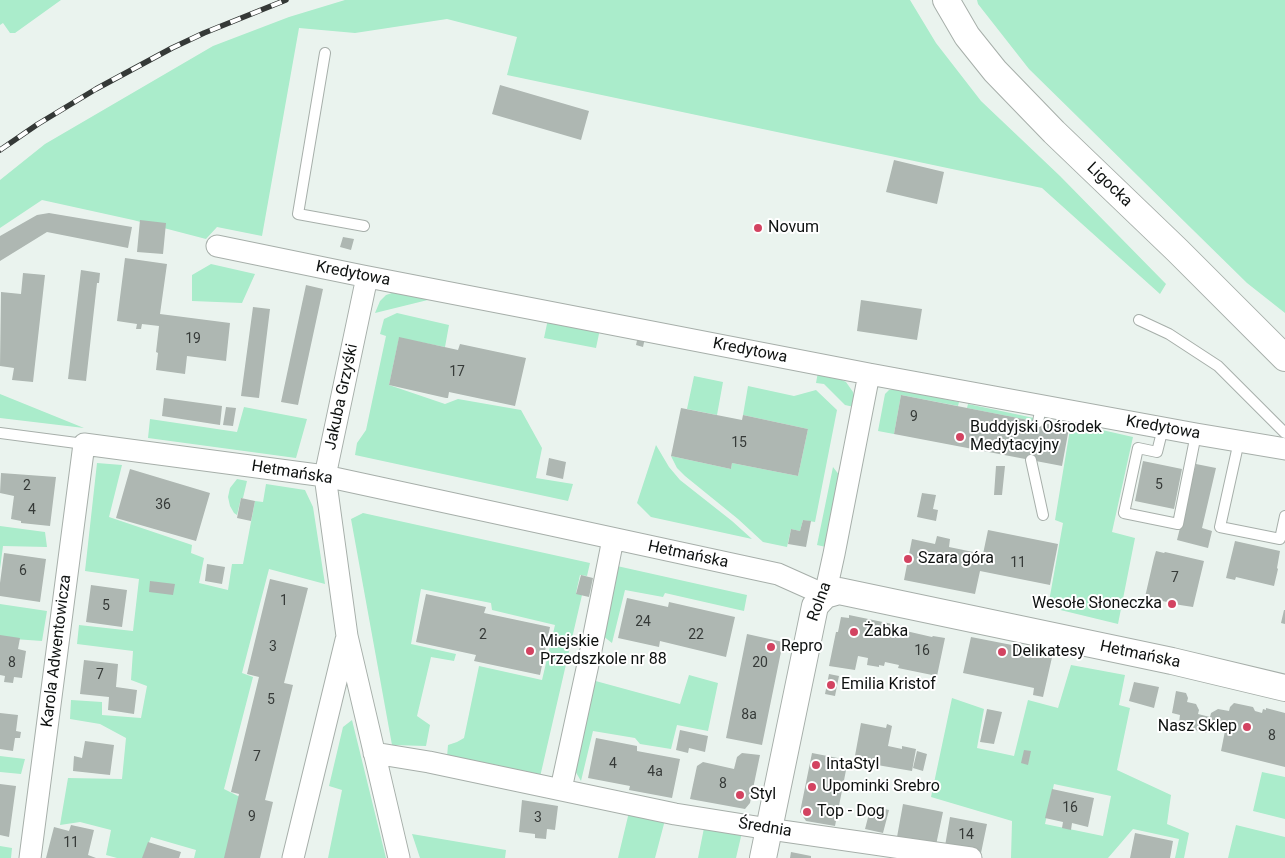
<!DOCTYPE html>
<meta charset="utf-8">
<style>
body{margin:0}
canvas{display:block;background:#eaf3ee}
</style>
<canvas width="1285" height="858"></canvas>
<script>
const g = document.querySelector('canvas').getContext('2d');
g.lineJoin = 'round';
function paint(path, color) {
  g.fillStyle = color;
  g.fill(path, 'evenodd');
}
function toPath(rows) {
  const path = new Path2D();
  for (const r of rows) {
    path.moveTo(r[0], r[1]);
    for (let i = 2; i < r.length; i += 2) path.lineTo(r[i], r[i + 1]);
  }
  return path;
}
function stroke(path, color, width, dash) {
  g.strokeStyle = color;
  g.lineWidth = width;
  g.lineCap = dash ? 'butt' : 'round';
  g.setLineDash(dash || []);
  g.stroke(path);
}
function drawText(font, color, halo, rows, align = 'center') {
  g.font = font + ' Roboto,sans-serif';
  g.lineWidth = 4;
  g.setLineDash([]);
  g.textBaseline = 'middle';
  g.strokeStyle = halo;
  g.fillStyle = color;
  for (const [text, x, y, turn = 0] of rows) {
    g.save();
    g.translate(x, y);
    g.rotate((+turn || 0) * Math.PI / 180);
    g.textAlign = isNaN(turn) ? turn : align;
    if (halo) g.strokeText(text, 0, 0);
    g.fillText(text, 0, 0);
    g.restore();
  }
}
const green = toPath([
 [0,0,61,0,15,33,10,33,3,23,0,25],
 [345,0,910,0,936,43,981,101,1060,176,1166,284,1160,294,1042,188,507,75,517,37,447,19,355,33,299,28,262,236,217,227,206,239,133,220,42,200,0,228,0,180,45,144,213,46,289,17],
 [977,0,1285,0,1285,313,1247,283,1029,69,978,4],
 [211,264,255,274,242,303,192,301,192,275],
 [401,290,444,296,375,313,380,301,386,295],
 [397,313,449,325,445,347,399,338,389,385,445,404,458,399,521,410,542,448,536,478,573,484,568,501,355,455,357,443,366,430,386,336,380,334,384,319],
 [548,319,600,329,596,348,544,338],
 [818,372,842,380,846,382,853,392,855,400,854,407,845,405,824,384,816,383],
 [694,376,723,382,717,415,687,409],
 [748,386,794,396,816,390,837,410,815,522,803,520,800,531,791,529,787,547,763,542,738,519,685,476,677,468,671,456,731,469,732,463,798,476,808,429,743,415],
 [895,389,959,402,958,406,901,395,894,434,878,431,885,394,889,390],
 [0,394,84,428,0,418],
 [968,404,1034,418,1033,421,967,408],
 [244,407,307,419,296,458,148,438,150,419,237,432],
 [1071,423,1133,437,1112,532,1135,538,1118,624,1048,607,1063,523,1055,520],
 [656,445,669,467,680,480,732,521,752,539,651,517,637,503],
 [97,463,122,465,109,517,192,545,191,553,204,558,199,583,228,590,232,564,243,564,255,501,263,502,266,484,305,490,313,507,325,584,269,569,242,673,253,677,224,789,240,797,226,858,194,858,196,850,151,837,143,858,117,858,106,855,111,830,80,822,60,825,68,778,122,779,126,738,100,724,70,719,71,700,102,702,102,715,141,718,147,686,131,680,133,651,77,644,79,625,133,631,139,579,85,571],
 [833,467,840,476,826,547,817,545],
 [237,479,247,481,243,498,241,498,237,515,234,513,230,506,228,497,230,488],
 [363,513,590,563,587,576,580,575,576,593,582,595,540,777,447,757,448,745,457,742,464,738,479,666,542,680,555,625,492,610,491,603,421,589,411,644,456,654,454,661,431,657,417,716,430,725,426,746,392,745,351,519],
 [0,526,45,532,47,547,3,546,0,569],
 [617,566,747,595,744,611,665,593,663,597,625,590,612,643,603,636],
 [0,604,47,611,42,641,0,638],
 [1071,665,1125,675,1119,705,1130,708,1117,770,1171,795,1167,824,1189,833,1184,858,1175,858,1179,839,1133,829,1108,858,1011,858,1012,821,931,797,952,698,984,709,977,748,1014,756,1028,700,1058,708],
 [1054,784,1111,796,1103,836,1045,824],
 [689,675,718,683,708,731,677,725,671,749,640,744,635,738,593,731,581,781,574,769,592,680,680,704],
 [352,720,386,858,328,858,342,790,329,786,343,727],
 [0,756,25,759,21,774,0,772],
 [1262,772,1285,777,1285,819,1253,811],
 [629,812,665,820,655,858,618,858],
 [705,823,743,828,736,858,698,858],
 [1236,825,1285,837,1285,858,1228,858],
 [412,834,506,850,505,858,420,858],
 [0,846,12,848,11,858,0,858]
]);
const building = toPath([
 [500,85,589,111,581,140,492,114],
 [894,160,944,172,937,204,886,192],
 [49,213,132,227,128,248,47,232,0,261,0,236,37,215],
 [140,220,166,223,163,254,137,252],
 [343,237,354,239,351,250,340,247],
 [125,258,167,264,160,314,230,323,226,361,187,356,185,374,156,370,158,353,156,352,159,326,142,324,141,329,136,329,137,324,117,321],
 [81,270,100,273,99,283,97,283,86,381,68,379],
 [23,273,45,275,33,382,12,380,14,368,0,366,1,292,21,294],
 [306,285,323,289,298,405,281,402],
 [861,300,922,309,917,340,857,331],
 [253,307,270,309,259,398,241,396],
 [638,336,645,338,643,347,636,345],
 [399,337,458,350,460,344,526,358,515,406,449,392,448,398,446,398,389,385],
 [901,395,1069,428,1062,466,894,434],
 [164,398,222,406,220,425,162,416],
 [226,407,236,408,233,426,223,425],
 [681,408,742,420,743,415,808,429,798,476,732,463,731,469,671,456],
 [549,458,566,462,563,479,546,475],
 [1143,461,1182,469,1174,509,1135,501],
 [1196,464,1216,468,1202,528,1212,531,1208,548,1177,540],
 [996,466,1005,466,1002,495,994,495],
 [130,469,210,493,196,541,116,518],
 [1,473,56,477,50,526,21,523,21,521,11,519,14,496,0,493],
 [922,493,936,495,933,509,938,510,936,521,917,517],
 [241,498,255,501,251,521,237,518],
 [803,520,811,521,806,547,788,544,791,529,800,531],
 [988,530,1058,544,1050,585,980,571,975,594,904,580,912,539,935,544,937,536,950,539,949,547,983,554],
 [1235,541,1280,551,1277,568,1278,569,1274,586,1236,577,1235,580,1226,578],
 [1156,551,1164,553,1165,552,1204,561,1193,607,1180,605,1145,597,1154,558],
 [4,553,46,559,40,602,0,596,0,583],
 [207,564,225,567,222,584,205,581],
 [581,575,593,578,589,597,576,594],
 [270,579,308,588,284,683,293,685,265,800,273,802,260,858,224,858,239,794,231,792,259,677,247,674],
 [150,581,175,584,173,595,149,592],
 [91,585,127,590,122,627,86,622],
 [426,594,486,607,484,613,550,627,540,675,474,661,476,655,416,642],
 [627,598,668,607,669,602,735,617,726,657,660,641,659,647,618,638],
 [1284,610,1285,610,1285,624,1281,623],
 [849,615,907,627,906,631,932,637,933,636,945,638,937,676,898,668,899,665,885,662,884,666,879,665,879,667,867,665,868,658,858,656,855,670,829,666,836,632,838,632,841,617,849,618],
 [747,634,783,642,762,745,726,738],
 [0,635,20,638,18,649,26,651,22,678,14,677,13,683,4,682,5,676,0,675],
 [971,637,1053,653,1043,697,1033,695,1034,688,963,673],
 [84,660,118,664,116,687,137,690,134,714,108,710,109,697,80,694],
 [829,674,839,676,835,696,825,694],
 [1134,682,1159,687,1154,708,1129,701],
 [1176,691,1186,693,1188,698,1187,702,1196,704,1199,710,1198,714,1210,717,1211,713,1218,709,1229,711,1230,707,1234,703,1253,707,1255,711,1262,713,1263,709,1266,710,1266,708,1285,713,1285,767,1221,751,1225,731,1207,727,1206,733,1192,729,1193,726,1179,722,1180,715,1172,713],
 [987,709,1002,712,994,744,980,742],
 [0,713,18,715,16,731,21,732,20,738,15,738,13,751,0,749],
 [861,723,886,728,887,724,892,726,888,746,902,749,902,746,916,749,912,771,854,761],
 [680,730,708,736,705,752,689,748,688,753,676,750],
 [596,738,637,746,637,751,680,759,672,798,629,790,630,786,588,778],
 [85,741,114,745,110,775,73,771,74,756,82,758],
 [1024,750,1031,751,1028,765,1021,763],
 [917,751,927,754,923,771,913,768],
 [742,753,760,755,750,803,745,809,690,799,697,766,703,762,734,769,737,757],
 [812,753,848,760,835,826,806,821,800,812],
 [0,784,16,786,9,837,0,835],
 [1052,789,1094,798,1088,827,1072,823,1071,830,1062,828,1063,822,1045,818],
 [522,800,558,806,555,830,547,829,546,839,535,838,535,834,519,832],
 [903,804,943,812,936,845,897,837],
 [871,806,889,810,883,833,865,829],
 [950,817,987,824,981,853,945,846],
 [71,825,94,830,88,855,96,858,46,858,54,827,69,831],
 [1135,833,1173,841,1170,858,1130,858],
 [148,842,181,852,179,858,142,858],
 [791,852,811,856,811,858,790,858]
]);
const service = toPath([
 [325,53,298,214,364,226],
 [1139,320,1169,334,1218,366,1285,433],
 [1038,422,1041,406],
 [1163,428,1157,452,1138,448,1124,513,1178,524,1196,434],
 [0,433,84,444],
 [1239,441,1220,527,1280,539,1285,516],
 [1031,460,1043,515]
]);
const minor = toPath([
 [217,246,363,276,869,374,1196,434,1285,449],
 [367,277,325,476,347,636,399,858],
 [374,753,429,762,675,814,769,829,971,858],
 [561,789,590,655,613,539],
 [30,858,84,444,325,476,778,574,825,595,834,554,869,374],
 [293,858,346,640]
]);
const tertiary = toPath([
 [946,0,967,36,995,71,1054,132,1178,251,1285,358],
 [763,858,815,606,825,595,839,591,1172,661,1285,688]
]);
const rail = toPath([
 [0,150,38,124,96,89,172,48,204,33,286,0]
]);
const markers = [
 [758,228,5,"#d34361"],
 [960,437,5,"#d34361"],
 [908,559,5,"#d34361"],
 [1172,604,5,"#d34361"],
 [854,632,5,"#d34361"],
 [771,647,5,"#d34361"],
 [530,651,5,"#d34361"],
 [1002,652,5,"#d34361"],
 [831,685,5,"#d34361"],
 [1247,727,5,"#d34361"],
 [816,765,5,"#d34361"],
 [812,787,5,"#d34361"],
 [740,795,5,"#d34361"],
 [807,812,5,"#d34361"]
];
const numberNames = [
 ["19",193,339],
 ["17",457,372],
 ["9",914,417],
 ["15",739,443],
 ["5",1159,485],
 ["2",27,486],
 ["36",163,505],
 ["4",32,510],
 ["11",1018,563],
 ["6",23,571],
 ["7",1175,578],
 ["1",284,601],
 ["5",106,606],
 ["24",643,622],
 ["2",483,635],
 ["22",696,635],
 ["3",273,647],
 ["16",922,651],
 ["8",12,663],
 ["20",760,663],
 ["7",100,675],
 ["5",271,700],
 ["8a",749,715],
 ["8",1272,736],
 ["7",257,757],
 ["4",613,764],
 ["4a",655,772],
 ["8",723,784],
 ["16",1070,808],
 ["9",252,817],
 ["3",538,818],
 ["14",966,835],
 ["11",71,843]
];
const streetNames = [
 ["Ligocka",1109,185,44],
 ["Kredytowa",353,274,11],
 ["Kredytowa",750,351,11],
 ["Jakuba Grzyśki",342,397,-78],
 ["Kredytowa",1163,428,10],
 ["Hetmańska",292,473,9],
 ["Hetmańska",688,555,12],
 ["Rolna",820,602,-70],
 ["Karola Adwentowicza",57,651,-83],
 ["Hetmańska",1140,655,12],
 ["Średnia",765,828,9]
];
const poiNames = [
 ["Novum",768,228],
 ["Buddyjski Ośrodek",970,428],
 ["Medytacyjny",970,446],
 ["Szara góra",918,559],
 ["Wesołe Słoneczka",1162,604,"right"],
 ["Żabka",864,632],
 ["Miejskie",540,642],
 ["Przedszkole nr 88",540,660],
 ["Repro",781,647],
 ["Delikatesy",1012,652],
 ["Emilia Kristof",841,685],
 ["Nasz Sklep",1237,727,"right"],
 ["IntaStyl",826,765],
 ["Upominki Srebro",822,787],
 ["Styl",750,795],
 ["Top - Dog",817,812]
];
paint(green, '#aaeccb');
paint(building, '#aeb7b2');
stroke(service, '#a7afaa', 12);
stroke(minor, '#a7afaa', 23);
stroke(tertiary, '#a7afaa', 28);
stroke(service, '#fff', 10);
stroke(minor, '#fff', 21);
stroke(tertiary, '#fff', 26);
stroke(rail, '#353937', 5.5);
stroke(rail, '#fff', 4, [11]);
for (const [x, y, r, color] of markers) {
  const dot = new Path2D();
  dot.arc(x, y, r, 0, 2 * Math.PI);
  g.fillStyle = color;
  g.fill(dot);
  stroke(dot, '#fff', 2);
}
drawText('14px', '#363a38', null, numberNames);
drawText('16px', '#0e1110', '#fff', streetNames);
drawText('16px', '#0e1110', '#fff', poiNames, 'left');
</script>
